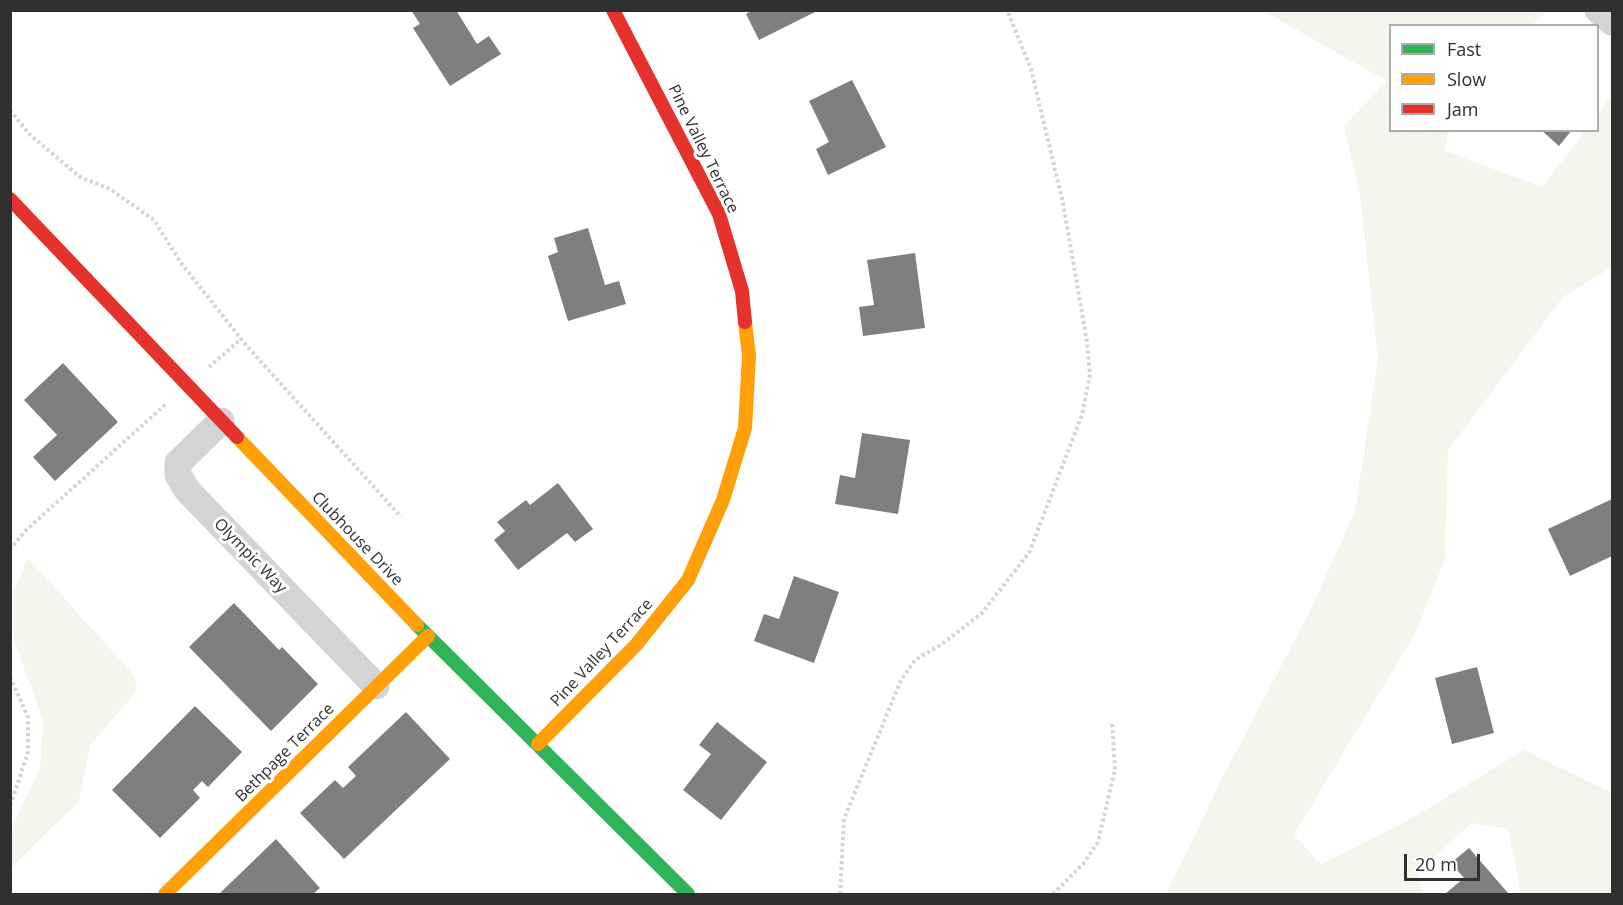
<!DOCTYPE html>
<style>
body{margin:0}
#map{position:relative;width:1623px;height:905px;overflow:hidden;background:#fff;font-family:"Open Sans",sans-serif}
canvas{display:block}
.frame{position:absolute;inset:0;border:12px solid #303030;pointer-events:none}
.legend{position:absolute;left:1389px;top:24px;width:210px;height:108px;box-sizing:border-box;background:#fff;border:2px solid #acacac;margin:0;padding:8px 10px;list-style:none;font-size:18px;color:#303030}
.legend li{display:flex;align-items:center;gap:12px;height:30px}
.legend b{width:30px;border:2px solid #acacac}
.scale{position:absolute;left:1404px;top:854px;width:76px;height:27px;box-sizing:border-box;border:3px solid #303030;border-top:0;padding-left:8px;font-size:18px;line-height:21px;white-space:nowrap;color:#303030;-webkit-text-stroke:4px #fff;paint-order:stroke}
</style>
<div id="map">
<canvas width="1623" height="905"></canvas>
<div class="frame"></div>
<ul class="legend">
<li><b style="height:8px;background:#30b455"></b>Fast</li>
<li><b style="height:8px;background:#ff9f0a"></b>Slow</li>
<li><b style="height:8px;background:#e5322d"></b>Jam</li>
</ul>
<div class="scale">20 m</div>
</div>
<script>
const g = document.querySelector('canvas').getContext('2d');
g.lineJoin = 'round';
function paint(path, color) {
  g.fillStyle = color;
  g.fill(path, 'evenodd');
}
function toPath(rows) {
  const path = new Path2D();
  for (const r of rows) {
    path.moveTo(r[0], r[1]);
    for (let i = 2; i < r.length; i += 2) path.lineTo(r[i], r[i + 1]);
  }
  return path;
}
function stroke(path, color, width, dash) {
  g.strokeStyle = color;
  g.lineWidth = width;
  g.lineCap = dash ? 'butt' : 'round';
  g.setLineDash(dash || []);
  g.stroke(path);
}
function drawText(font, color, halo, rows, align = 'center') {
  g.font = font + ' "Open Sans",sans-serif';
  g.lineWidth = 6;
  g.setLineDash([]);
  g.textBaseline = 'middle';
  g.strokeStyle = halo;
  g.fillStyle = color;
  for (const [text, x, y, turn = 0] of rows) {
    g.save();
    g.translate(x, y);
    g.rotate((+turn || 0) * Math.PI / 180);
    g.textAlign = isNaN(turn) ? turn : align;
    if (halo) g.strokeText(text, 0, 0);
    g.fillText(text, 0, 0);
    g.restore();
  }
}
const green = toPath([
 [1263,11,1547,11,1532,25,1390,26,1390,130,1448,131,1445,151,1542,187,1585,131,1598,130,1598,114,1612,94,1612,267,1563,297,1448,450,1445,559,1415,634,1294,835,1321,864,1412,818,1524,750,1612,793,1612,894,1521,894,1508,829,1472,823,1417,872,1423,894,1166,894,1222,778,1310,611,1355,511,1378,359,1360,196,1344,126,1387,81],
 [28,558,134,675,137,691,90,745,79,802,11,868,11,829,40,768,43,721,14,640,13,591]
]);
const building = toPath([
 [411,10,456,10,477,44,489,36,501,54,450,86,413,28,420,24],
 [753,10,819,10,759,40,746,14],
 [852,80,886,147,828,175,816,149,829,142,809,101],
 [1541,130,1572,130,1559,146],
 [588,228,605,285,619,281,626,304,568,321,548,256,558,252,554,238],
 [915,253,925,328,863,336,859,307,874,305,867,260],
 [63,363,118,422,55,481,33,457,57,435,24,400],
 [862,433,910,440,898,514,835,504,840,475,855,478],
 [558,483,593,529,575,542,567,533,518,570,494,540,505,531,497,522,526,500,530,505],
 [1612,499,1612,556,1570,576,1548,529],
 [794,576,839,592,814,663,754,641,764,614,779,619],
 [234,603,279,650,282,647,318,684,271,731,189,647],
 [1477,667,1494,733,1452,744,1435,678],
 [195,706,242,752,208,787,202,781,193,790,200,798,160,838,112,790],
 [406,712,450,759,344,859,300,813,335,780,343,788,356,776,348,767],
 [717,722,767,762,721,820,683,790,711,754,699,745],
 [276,839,320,888,313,894,219,894],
 [1469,848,1508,893,1507,894,1445,894,1464,878,1451,863]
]);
const path = toPath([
 [10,110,29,134,80,177,110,189,154,220,181,263,245,344,401,517],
 [209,367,241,339],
 [10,550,24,532,167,403],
 [10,677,28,717,28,752,10,807],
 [840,894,844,819,901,680,915,660,942,644,981,614,1029,553,1082,415,1090,375,1087,342,1063,203,1031,69,1007,10],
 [1053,894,1083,864,1098,842,1115,769,1112,724]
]);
const street = toPath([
 [1598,10,1612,22],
 [221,421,178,463,178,475,187,490,376,686]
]);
const fast = toPath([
 [417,625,688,894]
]);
const slow = toPath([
 [237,437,417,625],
 [538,744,636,645,688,580,723,500,745,428,749,356,745,322],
 [165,894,428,636]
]);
const jam = toPath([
 [613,10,719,214,742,291,745,322],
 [10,199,237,437]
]);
const streetNames = [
 ["Pine Valley Terrace",703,149,64],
 ["Clubhouse Drive",357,539,46],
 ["Olympic Way",250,556,46],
 ["Pine Valley Terrace",602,653,-47],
 ["Bethpage Terrace",285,753,-45]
];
paint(green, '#f2f6ec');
paint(building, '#7f7f7f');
stroke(path, '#d4d4d4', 4, [3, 3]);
stroke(street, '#d4d4d4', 27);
stroke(fast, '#30b455', 14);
stroke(slow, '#ff9f0a', 14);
stroke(jam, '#e5322d', 14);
drawText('16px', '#303030', '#fff', streetNames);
</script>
